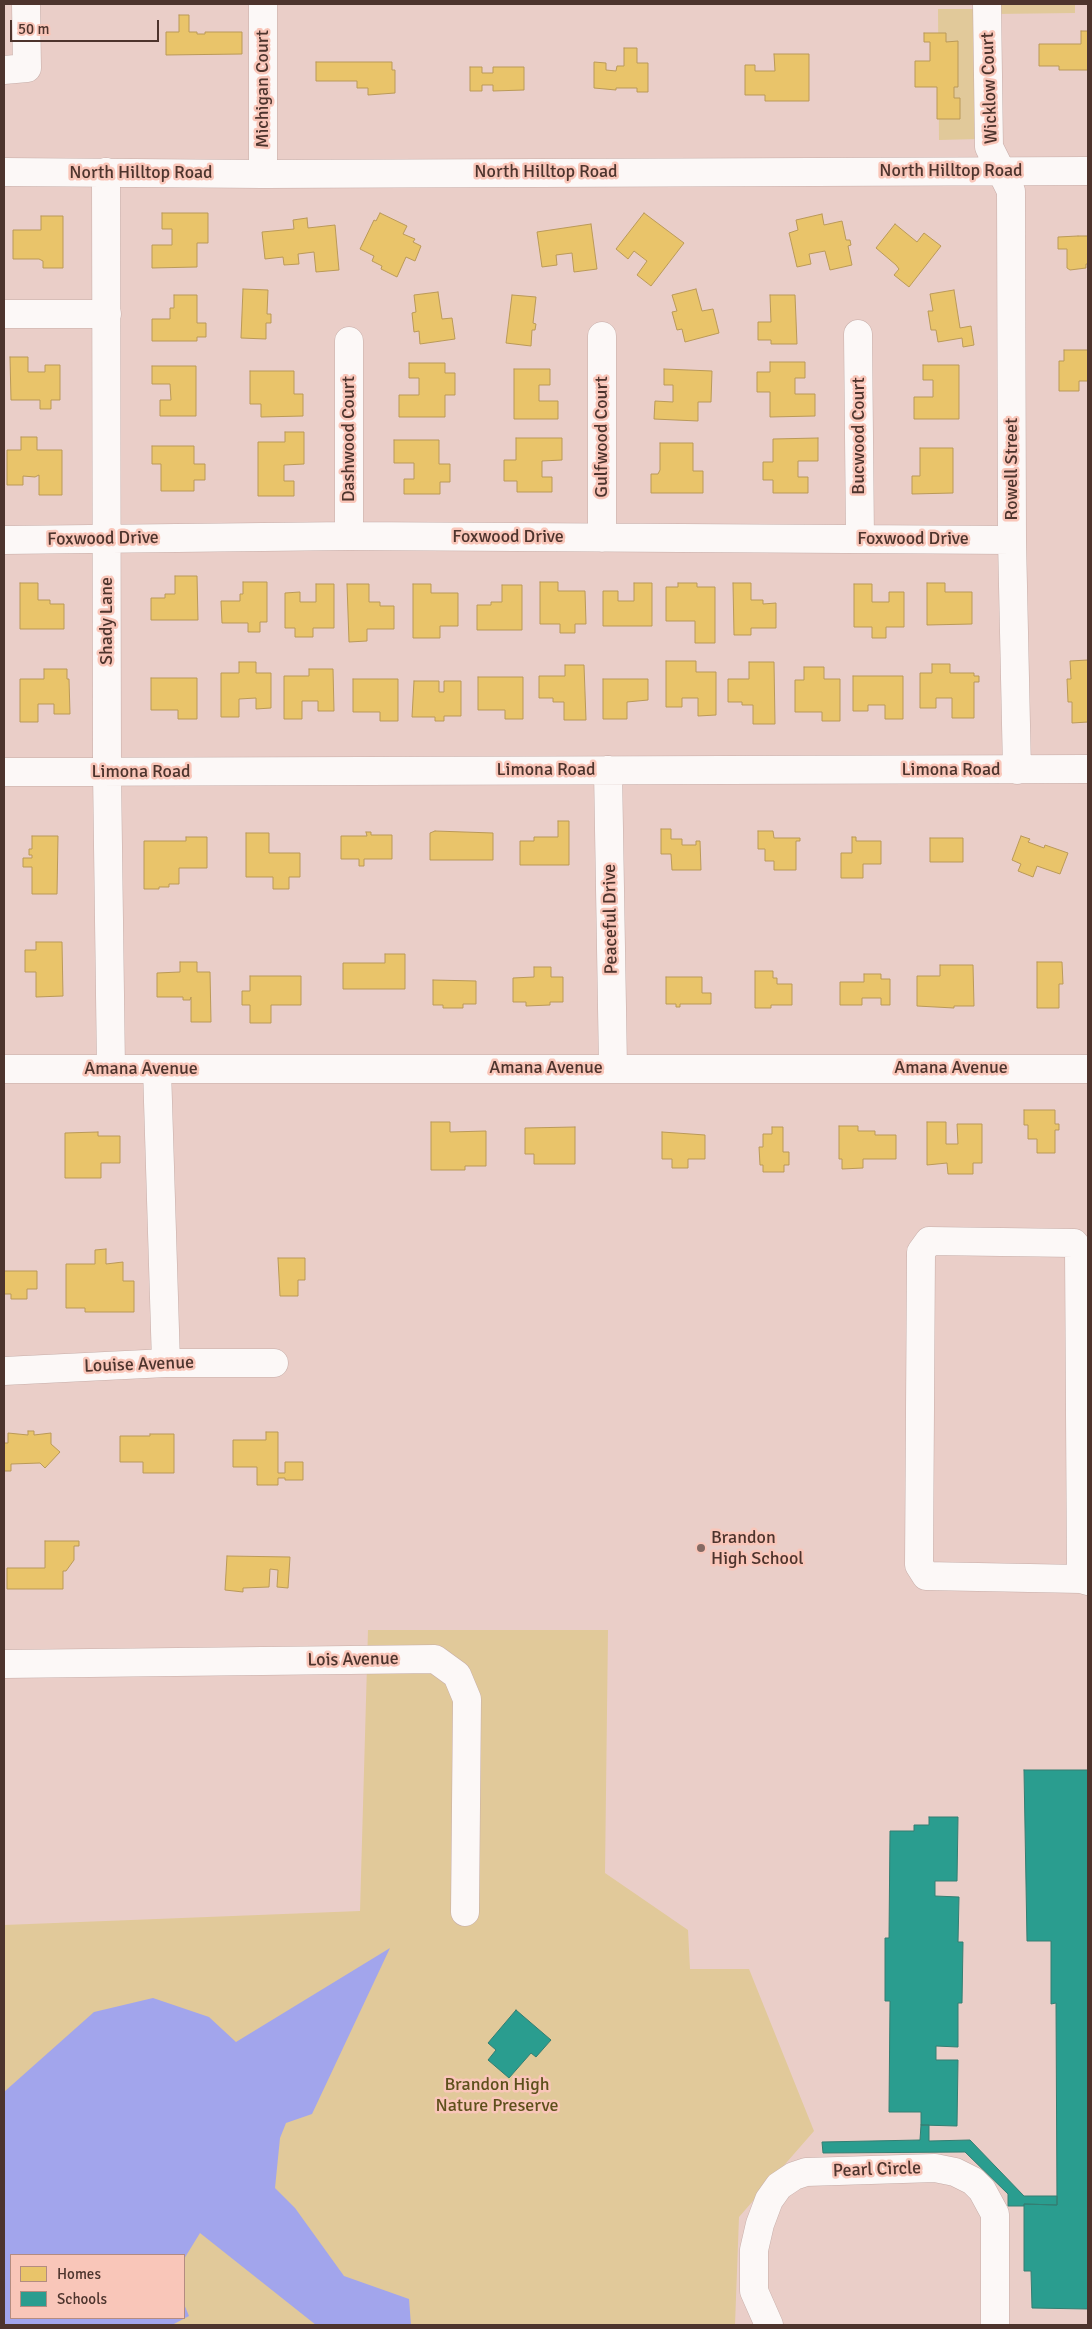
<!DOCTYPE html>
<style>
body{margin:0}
#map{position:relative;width:1092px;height:2329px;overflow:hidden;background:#eacec8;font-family:Signika,sans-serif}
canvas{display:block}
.frame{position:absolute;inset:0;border:5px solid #4d342d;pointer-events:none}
.legend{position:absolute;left:10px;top:2254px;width:175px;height:65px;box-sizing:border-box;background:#f9c6b9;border:1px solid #b48c81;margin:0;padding:6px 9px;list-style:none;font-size:15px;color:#4d342d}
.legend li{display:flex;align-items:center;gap:10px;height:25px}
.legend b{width:25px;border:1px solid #b48c81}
.scale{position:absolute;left:10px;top:20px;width:149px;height:22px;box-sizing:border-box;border:2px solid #4d342d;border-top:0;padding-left:6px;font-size:15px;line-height:18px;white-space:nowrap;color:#4d342d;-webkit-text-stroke:4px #f9c6b9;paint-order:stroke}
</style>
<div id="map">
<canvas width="1092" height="2329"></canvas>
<div class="frame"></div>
<ul class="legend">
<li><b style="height:14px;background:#e9c46a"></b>Homes</li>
<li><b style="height:14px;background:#2a9d8f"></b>Schools</li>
</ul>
<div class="scale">50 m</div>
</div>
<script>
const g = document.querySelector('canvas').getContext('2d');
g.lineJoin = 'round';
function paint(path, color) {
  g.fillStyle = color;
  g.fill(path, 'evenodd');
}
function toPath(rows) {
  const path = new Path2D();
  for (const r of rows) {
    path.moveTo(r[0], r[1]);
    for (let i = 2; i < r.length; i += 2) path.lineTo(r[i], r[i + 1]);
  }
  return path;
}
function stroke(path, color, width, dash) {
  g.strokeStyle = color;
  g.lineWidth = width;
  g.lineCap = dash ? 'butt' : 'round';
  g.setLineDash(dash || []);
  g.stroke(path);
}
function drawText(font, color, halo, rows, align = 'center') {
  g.font = font + ' Signika,sans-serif';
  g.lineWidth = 5;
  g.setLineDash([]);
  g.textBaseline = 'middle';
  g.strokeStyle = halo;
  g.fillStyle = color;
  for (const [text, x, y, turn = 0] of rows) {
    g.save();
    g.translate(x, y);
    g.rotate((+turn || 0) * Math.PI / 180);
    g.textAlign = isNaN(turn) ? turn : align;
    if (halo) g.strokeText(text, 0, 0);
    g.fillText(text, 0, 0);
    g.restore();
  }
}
const green = toPath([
 [993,4,1075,4,1075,13,993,14],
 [938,9,978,9,979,139,939,140],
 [368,1630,608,1630,605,1873,688,1930,690,1969,749,1969,814,2131,739,2217,735,2325,4,2325,4,1925,360,1911],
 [11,2255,184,2255,184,2318,11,2318]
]);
const water = toPath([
 [390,1948,312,2114,286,2123,280,2138,275,2188,295,2208,344,2276,409,2299,411,2325,316,2325,200,2233,184,2259,184,2255,11,2255,11,2318,184,2318,184,2304,189,2316,172,2325,4,2325,4,2092,94,2012,153,1998,209,2017,236,2042]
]);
const homes = toPath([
 [179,15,189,15,189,32,197,32,197,34,205,34,205,32,242,32,242,54,166,55,166,32,179,32,179,15],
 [1081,31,1088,31,1088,70,1059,70,1059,66,1039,66,1039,44,1081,44,1081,31],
 [924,33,946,33,946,42,958,41,958,87,954,87,954,98,960,98,960,119,937,119,937,87,915,87,915,61,930,61,930,42,924,42,924,33],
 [624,48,637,48,637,63,648,63,648,92,637,92,637,88,616,88,616,90,594,88,594,62,606,63,606,70,616,71,617,66,624,66,624,48],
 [774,54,809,54,809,101,765,101,765,95,745,95,745,65,755,65,755,71,775,71,774,54],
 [316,62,392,62,392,70,395,70,395,93,368,95,368,88,357,88,357,81,316,81,316,62],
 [470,67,482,67,482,73,493,73,493,67,524,67,524,90,493,91,493,85,482,85,482,91,470,91,470,67],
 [162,213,208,213,208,243,197,243,197,267,152,268,152,245,172,245,172,229,162,229,162,213],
 [380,213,407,226,403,234,415,239,413,242,421,246,415,261,406,257,397,277,381,269,382,266,372,261,374,256,360,249,374,220,376,221,380,213],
 [644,213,684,243,651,286,637,275,647,261,634,251,628,259,616,249,644,213],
 [822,214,824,225,842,221,846,240,850,240,851,245,848,246,852,265,830,270,825,251,809,254,811,264,797,267,789,233,798,230,796,220,822,214],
 [41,216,63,216,63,268,43,268,43,261,39,259,13,259,13,230,41,230,41,216],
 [307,218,308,228,335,225,339,270,316,272,314,252,298,254,299,264,284,265,283,257,265,259,262,232,294,229,293,220,307,218],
 [591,224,597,269,574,272,572,253,556,255,557,265,542,267,537,232,591,224],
 [895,224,917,242,924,233,941,246,909,287,894,275,899,269,896,265,876,248,895,224],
 [1078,236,1088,236,1088,264,1086,264,1086,268,1070,270,1067,268,1067,249,1058,249,1058,237,1078,236],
 [243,289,268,290,267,314,271,314,271,323,266,323,266,339,241,338,243,289],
 [696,289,702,311,713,309,719,333,685,342,682,329,677,330,672,312,677,311,672,295,696,289],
 [954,290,960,328,971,326,974,345,963,347,962,338,938,342,936,330,931,330,928,311,933,311,930,294,954,290],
 [438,292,442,319,452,318,455,339,420,344,419,331,414,332,412,313,416,312,414,295,438,292],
 [174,295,197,295,197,323,206,323,206,337,197,337,197,341,152,341,152,319,170,319,170,308,174,308,174,295],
 [512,295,536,297,533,323,536,324,535,330,532,330,531,346,506,343,512,295],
 [770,295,795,295,797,344,771,344,771,340,758,340,758,322,771,322,770,295],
 [1064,350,1088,350,1088,381,1079,381,1079,391,1059,391,1059,361,1064,361,1064,350],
 [10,357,28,357,28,372,45,372,45,365,60,365,60,400,51,400,51,409,40,409,40,400,11,400,10,357],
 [770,362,805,362,805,378,795,378,795,394,815,394,815,416,770,417,770,392,757,392,757,372,770,372,770,362],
 [409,363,445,363,445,373,455,373,455,395,445,395,445,417,399,417,399,395,419,395,419,378,409,378,409,363],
 [923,365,959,365,959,419,914,419,914,397,933,397,933,380,923,380,923,365],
 [152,366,196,366,196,416,160,416,160,400,171,400,170,384,152,384,152,366],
 [514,369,550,369,550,385,539,385,539,401,558,401,558,419,514,419,514,369],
 [664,369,712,371,711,402,698,402,698,421,654,419,655,401,673,402,673,385,664,385,664,369],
 [250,371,294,371,294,394,303,394,303,416,261,417,261,404,250,404,250,371],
 [285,432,304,432,304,464,284,465,284,481,294,481,294,496,258,496,258,442,285,442,285,432],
 [21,437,37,437,37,450,62,450,62,495,39,495,39,475,35,477,23,476,23,485,7,485,7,450,21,450,21,437],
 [516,438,562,438,562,460,542,461,542,477,552,477,552,492,517,492,517,481,504,481,504,460,516,460,516,438],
 [818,438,818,461,798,461,798,477,808,477,808,493,773,493,773,480,763,480,763,462,773,462,773,439,818,438],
 [394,440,439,440,439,464,450,464,450,482,440,482,440,494,404,494,404,479,414,479,414,463,394,463,394,440],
 [660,443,693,443,693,471,703,471,703,493,651,493,651,474,658,474,660,470,660,443],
 [152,446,194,446,194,464,205,464,205,480,194,480,194,491,161,491,161,464,152,464,152,446],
 [920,448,953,448,953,493,912,494,912,476,920,476,920,448],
 [175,576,197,576,198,620,151,620,151,598,165,598,165,594,175,594,175,576],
 [243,582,267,582,267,622,260,622,260,632,248,632,248,623,222,623,221,601,240,601,240,594,243,594,243,582],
 [540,582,558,582,558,591,585,591,586,624,575,624,575,633,560,633,560,624,540,624,540,582],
 [20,583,38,583,38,600,50,600,50,604,64,604,64,629,20,629,20,583],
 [634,583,652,583,652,626,603,626,603,591,618,591,618,601,634,601,634,583],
 [678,583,697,583,697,587,715,587,715,643,695,643,695,621,666,621,666,587,678,587,678,583],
 [733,583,751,583,751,600,763,600,763,604,776,603,776,628,751,628,751,635,734,635,733,583],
 [927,583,945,583,945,592,972,592,972,624,927,625,927,583],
 [316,584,334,584,334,628,313,628,313,637,295,637,295,628,285,628,285,593,300,592,300,602,316,602,316,584],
 [347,584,369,584,369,602,380,602,380,606,394,606,394,629,367,629,367,641,349,642,347,584],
 [413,584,431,584,431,593,458,593,458,626,440,626,440,638,413,638,413,584],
 [854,584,872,584,872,602,889,602,889,592,904,592,904,627,886,627,886,638,872,638,872,627,854,627,854,584],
 [502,585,522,585,522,630,477,630,477,605,491,605,491,602,502,602,502,585],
 [1088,660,1088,722,1072,723,1072,702,1068,702,1067,679,1071,679,1070,661,1088,660],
 [666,661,696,661,696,672,716,672,716,715,698,716,698,698,682,698,682,707,666,707,666,661],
 [239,662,256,662,256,673,271,673,271,708,256,709,256,698,239,699,239,717,221,717,221,673,239,673,239,662],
 [749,662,774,662,775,724,753,724,753,705,742,705,742,702,728,702,728,679,749,679,749,662],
 [932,664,950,664,950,673,974,673,974,676,979,676,979,682,974,682,974,718,952,718,952,698,936,698,936,708,920,708,920,673,932,673,932,664],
 [565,665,584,665,586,720,564,720,564,702,553,702,553,698,539,698,539,676,565,676,565,665],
 [804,667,824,667,824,679,840,679,840,721,822,721,822,712,795,712,795,680,804,680,804,667],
 [44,669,67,669,67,679,69,679,70,714,54,714,54,704,38,704,38,722,20,722,20,679,44,679,44,669],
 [309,669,333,669,334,711,318,711,318,701,302,701,302,719,284,719,284,676,309,676,309,669],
 [853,676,903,676,903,719,885,719,885,705,868,705,868,711,853,711,853,676],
 [478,677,523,677,523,719,505,719,505,710,478,710,478,677],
 [151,678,197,678,197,719,178,719,178,710,151,710,151,678],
 [353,679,398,679,398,721,380,721,380,712,353,712,353,679],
 [603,679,648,679,648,700,627,702,627,719,603,719,603,679],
 [414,681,439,681,439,692,444,692,444,681,461,681,461,716,444,716,444,721,435,721,435,717,412,717,414,681],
 [558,821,569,821,569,865,520,865,520,841,534,841,534,837,558,837,558,821],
 [661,829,671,829,671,839,682,839,682,845,696,845,696,841,700,841,701,870,672,870,671,854,661,854,661,829],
 [435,831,493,833,493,860,430,860,430,833,435,831],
 [758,831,773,831,774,838,800,838,800,841,796,841,796,870,774,870,774,861,765,861,765,849,758,849,758,831],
 [366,832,371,832,371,835,392,835,392,859,364,859,364,866,359,866,359,859,341,859,341,836,367,836,366,832],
 [246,833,269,833,269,853,300,853,300,877,289,877,289,889,273,889,273,877,246,877,246,833],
 [32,836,58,836,57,894,32,894,32,867,23,867,23,858,32,858,32,855,29,855,29,849,32,849,32,836],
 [1021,836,1030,839,1028,842,1044,848,1045,845,1068,853,1060,874,1037,866,1033,877,1018,871,1021,864,1012,860,1021,836],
 [186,837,207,837,207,868,179,868,179,884,169,884,169,887,159,887,159,889,144,889,144,841,186,841,186,837],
 [852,837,856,837,856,841,881,841,881,864,863,864,863,878,841,878,841,853,852,853,852,837],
 [930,838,963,838,963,862,930,862,930,838],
 [36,942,62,942,63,996,36,997,36,972,25,972,25,950,36,950,36,942],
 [385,954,405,954,405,989,343,989,343,963,385,963,385,954],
 [180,962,197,962,197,972,210,972,211,1022,191,1022,191,997,190,1000,183,1000,183,997,157,997,157,973,180,972,180,962],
 [1037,962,1062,962,1063,984,1059,984,1059,1008,1037,1008,1037,962],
 [940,965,973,965,974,1006,954,1006,954,1008,917,1006,917,976,940,976,940,965],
 [534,967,551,967,551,977,563,977,563,1002,550,1002,550,1005,526,1006,526,1002,513,1002,513,978,534,977,534,967],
 [755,971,773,971,773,978,777,978,777,984,792,984,792,1005,771,1005,771,1008,755,1008,755,971],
 [864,974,881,974,881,979,890,979,890,1005,881,1005,881,998,862,998,862,1005,840,1005,840,982,864,982,864,974],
 [250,976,301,976,301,1005,271,1005,271,1023,250,1023,250,1005,242,1005,242,991,250,991,250,976],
 [666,977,702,977,702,993,711,993,711,1004,680,1004,680,1007,676,1007,676,1004,666,1004,666,977],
 [433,980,476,981,476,1004,463,1004,463,1008,443,1008,443,1005,433,1005,433,980],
 [1024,1110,1055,1110,1055,1124,1059,1124,1059,1130,1055,1130,1055,1153,1037,1153,1037,1139,1028,1139,1028,1125,1024,1125,1024,1110],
 [431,1122,450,1122,450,1132,486,1131,486,1166,465,1166,465,1170,431,1170,431,1122],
 [927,1122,946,1122,946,1144,958,1144,957,1124,982,1124,982,1163,973,1163,973,1174,948,1174,947,1163,927,1165,927,1122],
 [839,1126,858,1126,858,1131,875,1131,875,1135,896,1135,896,1159,863,1159,863,1168,842,1169,842,1159,839,1159,839,1126],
 [575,1127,575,1164,534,1164,534,1154,525,1154,525,1128,575,1127],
 [772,1127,783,1127,783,1152,789,1152,789,1165,784,1165,784,1172,763,1172,763,1165,760,1165,759,1147,763,1147,763,1134,772,1134,772,1127],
 [98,1132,98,1136,120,1136,120,1163,101,1163,101,1178,65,1178,65,1133,98,1132],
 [662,1132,705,1135,705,1159,688,1159,688,1168,672,1168,672,1159,662,1159,662,1132],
 [106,1249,106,1264,123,1262,123,1281,134,1281,134,1312,85,1312,85,1308,66,1308,66,1264,95,1264,95,1250,106,1249],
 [278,1258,305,1258,305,1280,298,1280,298,1296,280,1296,278,1258],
 [4,1271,37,1271,37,1289,27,1289,27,1299,11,1299,11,1294,4,1294,4,1271],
 [28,1431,34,1431,34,1435,51,1433,51,1444,60,1452,45,1468,40,1463,11,1464,11,1471,4,1471,4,1443,8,1443,8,1433,28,1435,28,1431],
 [266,1432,278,1432,278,1473,285,1473,285,1462,303,1462,303,1480,285,1480,285,1478,278,1478,278,1485,257,1485,257,1467,233,1467,233,1440,266,1440,266,1432],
 [150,1434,174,1434,174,1473,143,1473,143,1462,120,1462,120,1436,150,1436,150,1434],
 [45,1541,79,1541,79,1546,74,1546,74,1560,66,1571,63,1571,63,1589,7,1589,7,1568,45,1568,45,1541],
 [227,1556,290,1557,288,1588,277,1587,278,1570,270,1569,269,1587,243,1588,243,1592,225,1590,227,1556]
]);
const schools = toPath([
 [1024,1770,1088,1770,1088,2309,1032,2308,1031,2271,1024,2271,1024,2204,1057,2205,1056,2003,1051,2004,1051,1941,1027,1941,1024,1770],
 [929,1817,958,1817,957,1881,935,1881,935,1896,959,1897,958,1942,963,1942,962,2003,958,2003,958,2047,936,2046,936,2060,958,2060,957,2126,921,2125,921,2112,889,2112,890,2001,885,2001,885,1938,889,1938,890,1831,914,1831,914,1825,929,1825,929,1817],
 [516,2010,551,2040,536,2057,531,2053,509,2078,488,2060,496,2050,488,2043,516,2010],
 [921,2125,929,2125,929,2141,970,2140,1024,2196,1057,2196,1057,2205,1024,2204,1024,2206,1008,2206,1008,2194,965,2152,823,2153,822,2142,920,2140,921,2125]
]);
const minor = toPath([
 [263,4,263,174],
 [987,4,989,147,1011,191,1012,540,1017,770],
 [4,70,27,68,26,4],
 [4,172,263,174,1088,171],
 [106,172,107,772,111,1069],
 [4,314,107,314],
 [858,334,860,539],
 [602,336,602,538],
 [349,536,349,341],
 [4,540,349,536,1012,540],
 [608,770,613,1067],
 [4,772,1088,769],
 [4,1069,1088,1069],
 [157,1069,166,1363],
 [4,1371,166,1363,274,1363],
 [1081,1579,1079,1249,1074,1243,929,1241,921,1252,919,1565,926,1576,1081,1579,1088,1581],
 [4,1664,435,1659,457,1675,467,1699,465,1912],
 [769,2325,754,2291,754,2250,760,2224,769,2200,779,2186,794,2176,806,2172,935,2168,955,2172,973,2181,982,2190,995,2214,995,2325]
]);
const markers = [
 [701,1548,5,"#846a63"]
];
const streetNames = [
 ["Wicklow Court",990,88,-92],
 ["Michigan Court",263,89,-90],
 ["North Hilltop Road",951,171],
 ["North Hilltop Road",546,172],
 ["North Hilltop Road",141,173],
 ["Bucwood Court",859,436,-90],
 ["Gulfwood Court",602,437,-90],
 ["Dashwood Court",349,439,-90],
 ["Rowell Street",1012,469,-90],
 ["Foxwood Drive",508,537],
 ["Foxwood Drive",103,539,-1],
 ["Foxwood Drive",913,539],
 ["Shady Lane",107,621,-90],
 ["Limona Road",546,770],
 ["Limona Road",951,770],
 ["Limona Road",141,772],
 ["Peaceful Drive",611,919,-91],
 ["Amana Avenue",546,1068],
 ["Amana Avenue",951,1068],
 ["Amana Avenue",141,1069],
 ["Louise Avenue",139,1365,-2],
 ["Lois Avenue",353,1660,-1],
 ["Pearl Circle",877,2170,-2]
];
const poiNames = [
 ["Brandon",711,1538],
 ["High School",711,1559]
];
const parkNames = [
 ["Brandon High",497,2085],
 ["Nature Preserve",497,2106]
];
paint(green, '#e1c99a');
paint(water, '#a2a5ec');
paint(homes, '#e9c46a');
stroke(homes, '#ba9958', 1);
paint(schools, '#2a9d8f');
stroke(schools, '#347e72', 1);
stroke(minor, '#c6ada8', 29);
stroke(minor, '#fcf8f7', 28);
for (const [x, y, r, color] of markers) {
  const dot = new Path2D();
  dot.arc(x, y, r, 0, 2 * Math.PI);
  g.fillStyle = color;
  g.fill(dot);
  stroke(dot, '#f9c6b9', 2);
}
drawText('18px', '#4d342d', '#f9c6b9', streetNames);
drawText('18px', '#4d342d', '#f9c6b9', poiNames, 'left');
drawText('18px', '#5d501b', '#f9c6b9', parkNames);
</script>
